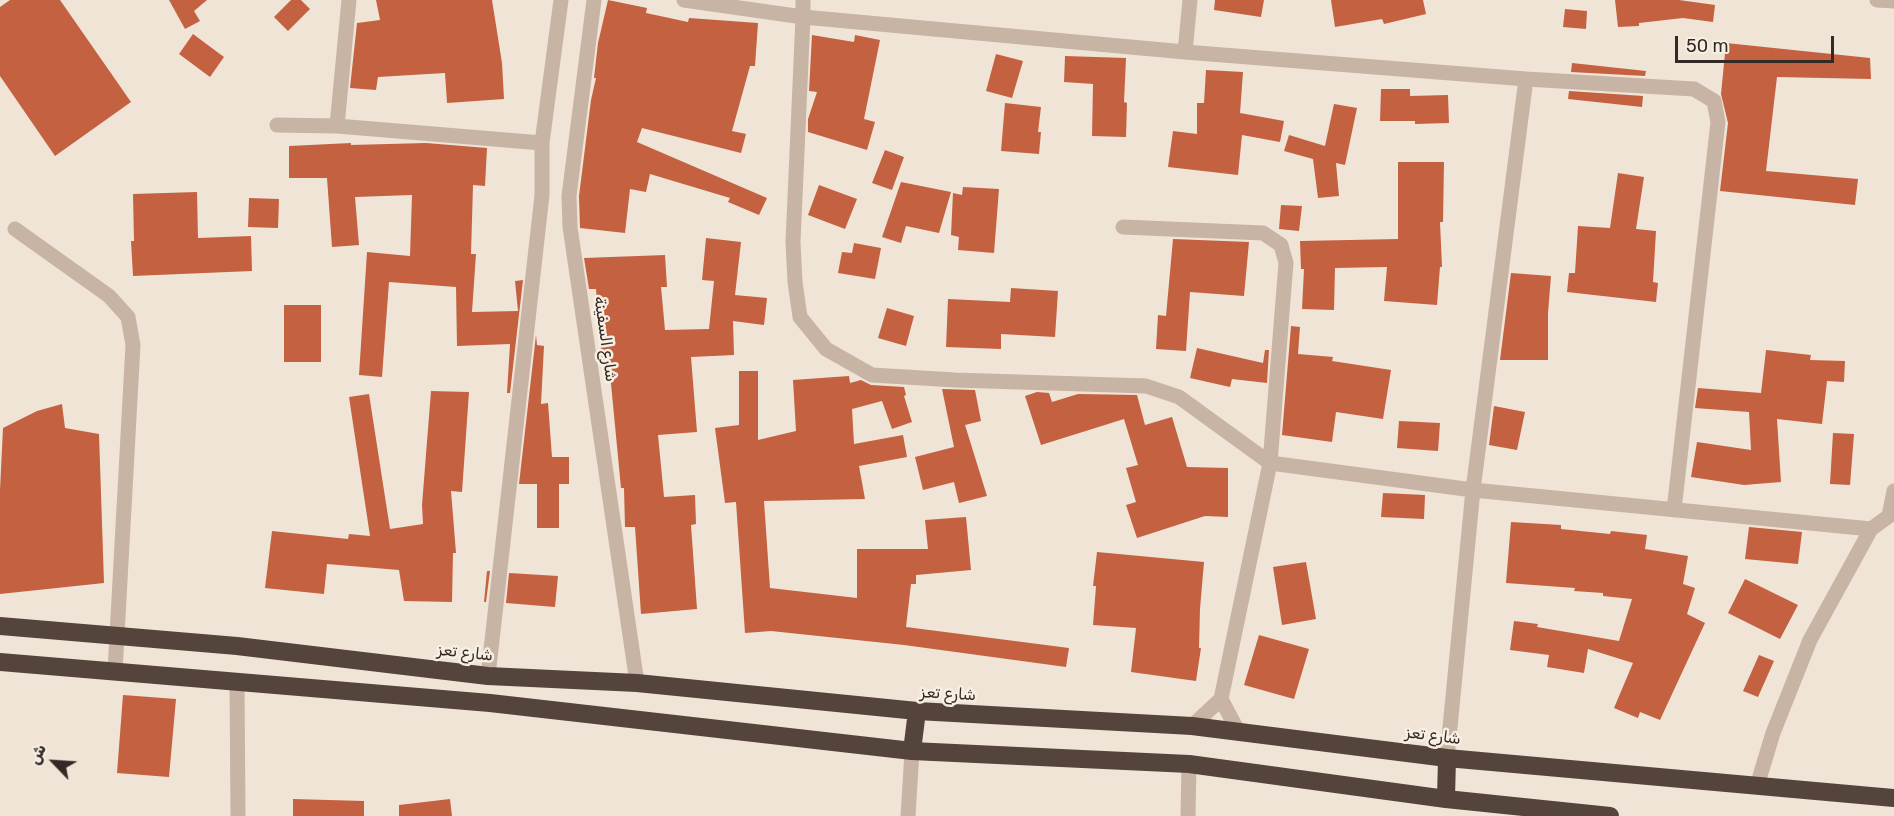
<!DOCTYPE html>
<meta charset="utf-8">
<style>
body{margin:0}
#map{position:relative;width:1894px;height:816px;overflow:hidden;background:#f0e4d7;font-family:Rubik,"Noto Sans Arabic",sans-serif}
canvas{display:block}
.north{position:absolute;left:24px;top:732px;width:60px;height:60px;-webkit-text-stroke:4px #f8efe3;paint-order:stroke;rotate:295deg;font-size:16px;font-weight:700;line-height:24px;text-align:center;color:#332a25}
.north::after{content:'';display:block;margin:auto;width:21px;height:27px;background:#332a25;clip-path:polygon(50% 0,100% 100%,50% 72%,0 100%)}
.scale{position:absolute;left:1675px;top:36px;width:159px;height:27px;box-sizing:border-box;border:3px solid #332a25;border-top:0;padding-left:8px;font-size:18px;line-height:21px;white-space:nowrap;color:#332a25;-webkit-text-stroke:4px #f8efe3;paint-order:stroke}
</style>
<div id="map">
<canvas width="1894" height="816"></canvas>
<div class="north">ش</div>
<div class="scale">50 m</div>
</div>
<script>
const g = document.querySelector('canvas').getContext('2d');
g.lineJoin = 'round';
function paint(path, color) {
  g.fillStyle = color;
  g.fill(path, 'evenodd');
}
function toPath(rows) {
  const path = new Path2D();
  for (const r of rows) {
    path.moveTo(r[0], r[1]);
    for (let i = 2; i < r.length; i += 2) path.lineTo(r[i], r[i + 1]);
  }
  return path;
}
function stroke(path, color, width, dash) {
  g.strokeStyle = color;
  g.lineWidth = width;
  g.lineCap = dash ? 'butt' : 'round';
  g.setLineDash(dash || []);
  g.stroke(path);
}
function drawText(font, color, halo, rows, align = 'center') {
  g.font = font + ' Rubik,"Noto Sans Arabic",sans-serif';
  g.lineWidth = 5;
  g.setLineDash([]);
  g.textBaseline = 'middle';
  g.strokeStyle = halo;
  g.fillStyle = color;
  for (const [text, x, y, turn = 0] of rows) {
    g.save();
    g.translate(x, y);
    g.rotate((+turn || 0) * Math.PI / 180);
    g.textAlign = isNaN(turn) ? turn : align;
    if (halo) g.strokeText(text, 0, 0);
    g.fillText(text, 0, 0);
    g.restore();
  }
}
const building = toPath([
 [10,0,60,0,131,102,55,156,0,76,0,7],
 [169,0,207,0,194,11,200,21,185,29],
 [291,0,301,0,310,9,288,31,274,17],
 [376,0,492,0,502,63,504,99,447,103,445,73,378,77,376,90,350,88,357,23,380,20],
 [608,0,647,8,646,13,688,22,689,18,758,23,755,66,750,66,732,131,746,134,741,153,642,128,637,142,767,198,759,215,728,202,730,198,650,174,646,192,630,189,625,233,580,228,579,196,591,100,596,78,594,78,598,43],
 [1215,0,1264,0,1261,17,1214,10],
 [1331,0,1423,0,1426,14,1384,24,1382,19,1335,27],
 [1615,0,1679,0,1715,5,1713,22,1683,18,1639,23,1639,26,1618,27],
 [1565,9,1587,11,1586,29,1563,27],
 [193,34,224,57,210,77,179,54],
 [812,35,854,42,855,35,880,40,864,119,875,122,867,150,808,132,808,119,817,92,809,91],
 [1726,43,1870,58,1871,79,1777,77,1766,171,1858,179,1855,205,1720,191,1728,123,1721,94],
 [996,54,1023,61,1012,98,986,91],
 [1065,56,1126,58,1124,102,1127,103,1126,137,1092,136,1093,84,1064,82],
 [1572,63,1646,71,1645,76,1571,72],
 [1206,70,1243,72,1240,113,1284,121,1280,142,1242,135,1238,175,1168,167,1173,131,1197,134,1197,103,1204,103],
 [1381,89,1410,89,1410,96,1448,95,1449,123,1415,124,1415,121,1380,121],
 [1569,91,1643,96,1642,107,1568,99],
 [1005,103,1041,107,1038,132,1041,132,1039,154,1001,151],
 [1334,104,1357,108,1345,165,1336,163,1339,196,1318,198,1313,159,1284,151,1289,135,1325,146],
 [351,143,351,145,426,143,487,148,485,186,473,185,471,254,476,254,472,312,518,311,515,281,523,280,510,393,507,393,510,344,457,346,456,287,389,282,382,377,359,375,367,252,410,256,412,195,355,197,359,245,332,247,327,178,289,178,289,146],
 [885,150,904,157,892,190,872,183],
 [1398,162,1444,162,1443,222,1440,222,1442,267,1440,267,1437,305,1384,301,1387,267,1335,268,1334,310,1302,309,1304,269,1301,269,1300,241,1398,239],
 [1618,173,1644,177,1636,229,1656,231,1653,282,1658,283,1656,302,1567,292,1569,273,1575,273,1578,226,1610,228],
 [901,182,951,192,939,233,906,226,901,243,882,237],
 [819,185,857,199,845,229,808,215],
 [963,187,999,189,994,253,958,250,959,237,951,235,953,193,962,195],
 [197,192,198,238,251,236,252,271,133,276,131,241,134,241,133,194],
 [249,198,279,199,278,228,248,227],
 [1281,205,1302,206,1299,231,1279,229],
 [706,238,741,242,735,295,767,298,764,325,733,321,734,355,691,357,697,432,658,435,664,497,695,495,696,524,691,525,697,609,641,614,635,527,625,527,624,488,621,488,609,363,602,364,596,289,589,289,584,258,665,255,667,287,661,287,665,330,709,329,714,281,702,280],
 [1173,239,1249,242,1244,296,1190,292,1186,351,1156,349,1158,315,1166,316],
 [854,243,881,248,875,279,838,273,842,252,852,253],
 [1511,273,1551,276,1548,313,1548,360,1500,360],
 [1011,288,1058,291,1055,337,1001,334,1001,349,946,347,948,299,1010,302],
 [284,305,321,305,321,362,284,362],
 [887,308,914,316,906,346,878,338],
 [1291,326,1300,327,1298,354,1333,357,1332,361,1391,370,1383,419,1336,412,1332,442,1282,435],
 [536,335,537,345,544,346,541,404,548,403,552,457,569,457,569,484,559,484,559,528,537,528,537,484,519,484],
 [1197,348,1263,363,1265,350,1269,350,1267,383,1232,379,1230,387,1190,378],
 [1766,350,1811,355,1810,360,1845,361,1844,382,1827,381,1822,424,1777,419,1781,482,1744,485,1691,477,1697,442,1751,450,1749,412,1695,408,1698,388,1761,393],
 [739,371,758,371,758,440,796,431,793,380,849,376,850,383,861,380,871,385,904,387,906,395,904,396,912,422,892,429,882,401,852,409,854,444,903,435,907,457,859,466,865,499,764,501,770,588,857,598,857,549,928,549,925,520,966,517,971,570,916,575,916,584,911,584,906,627,1069,648,1066,667,904,645,771,631,745,633,736,502,725,503,715,428,739,425],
 [942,389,975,390,981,421,965,425,987,496,959,503,954,482,923,490,915,457,954,447],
 [431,391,469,392,462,492,451,491,456,553,453,553,452,602,404,601,399,570,327,564,324,594,265,588,272,531,348,539,349,534,370,536,349,397,369,394,390,529,423,524,422,505],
 [1037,392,1049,393,1052,402,1078,394,1137,395,1145,425,1172,417,1187,467,1228,468,1228,517,1205,516,1137,538,1126,505,1136,502,1126,468,1138,465,1124,419,1041,445,1025,396],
 [62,404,65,428,99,434,104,583,0,594,0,490,3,428,37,411],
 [1494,406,1525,412,1517,450,1489,445],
 [1399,421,1440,423,1438,451,1397,448],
 [1833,433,1854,434,1850,485,1830,484],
 [1383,493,1425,495,1424,519,1381,517],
 [1511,522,1561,525,1561,529,1610,534,1611,531,1647,535,1645,549,1688,556,1683,584,1695,588,1687,614,1705,623,1660,720,1640,712,1638,718,1614,708,1633,663,1588,649,1584,673,1547,667,1549,655,1510,650,1514,621,1538,624,1537,627,1619,641,1632,599,1603,596,1603,593,1574,591,1575,588,1506,583],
 [1749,527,1802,532,1798,564,1745,559],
 [1097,552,1204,562,1200,609,1199,648,1201,648,1196,681,1131,672,1136,628,1093,625,1096,586,1093,586],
 [1306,562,1316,619,1282,625,1273,567],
 [487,571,490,571,486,602,484,602],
 [509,573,558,576,555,607,506,603],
 [1745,579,1798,605,1780,639,1728,613],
 [1259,635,1309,649,1294,699,1244,685],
 [1759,655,1774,661,1758,697,1743,691],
 [123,695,176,699,169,777,117,773],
 [293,799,364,801,364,816,293,816],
 [450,799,452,816,399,816,399,805]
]);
const minor = toPath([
 [594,0,569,196,570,227,637,683],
 [684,0,803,17,1185,52,1526,79,1473,490,1270,463,1179,397,1146,386,955,380,872,375,826,349,800,317,795,282,793,242,803,17,803,0],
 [1877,0,1894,1],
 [1185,52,1190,0],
 [1526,79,1694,89,1714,101,1718,122,1674,510],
 [277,125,337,126,542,143],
 [337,126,349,0],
 [1123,227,1263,233,1281,245,1286,263,1270,463,1221,699,1192,726],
 [15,229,109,296,128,317,133,345,115,671],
 [488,676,542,195,542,143,561,0],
 [237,683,238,816],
 [1221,699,1238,731],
 [1447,758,1473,490,1871,529,1889,516,1894,491],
 [1757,786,1773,733,1810,640,1871,529],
 [908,816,912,751],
 [1188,816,1189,764]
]);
const highway = toPath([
 [0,626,237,646,488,676,637,683,917,711,1192,726,1447,758,1894,798],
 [0,662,490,703,912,751,1189,764,1446,799,1610,816],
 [912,751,917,711],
 [1446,799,1447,758]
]);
const streetNames = [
 ["شارع السفينة",605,339,82],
 ["شارع تعز",465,653,6],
 ["شارع تعز",948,694,3],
 ["شارع تعز",1433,736,7]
];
paint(building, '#c46141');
stroke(minor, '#c8b4a4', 15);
stroke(highway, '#54443c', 18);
drawText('16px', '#332a25', '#f8efe3', streetNames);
</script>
